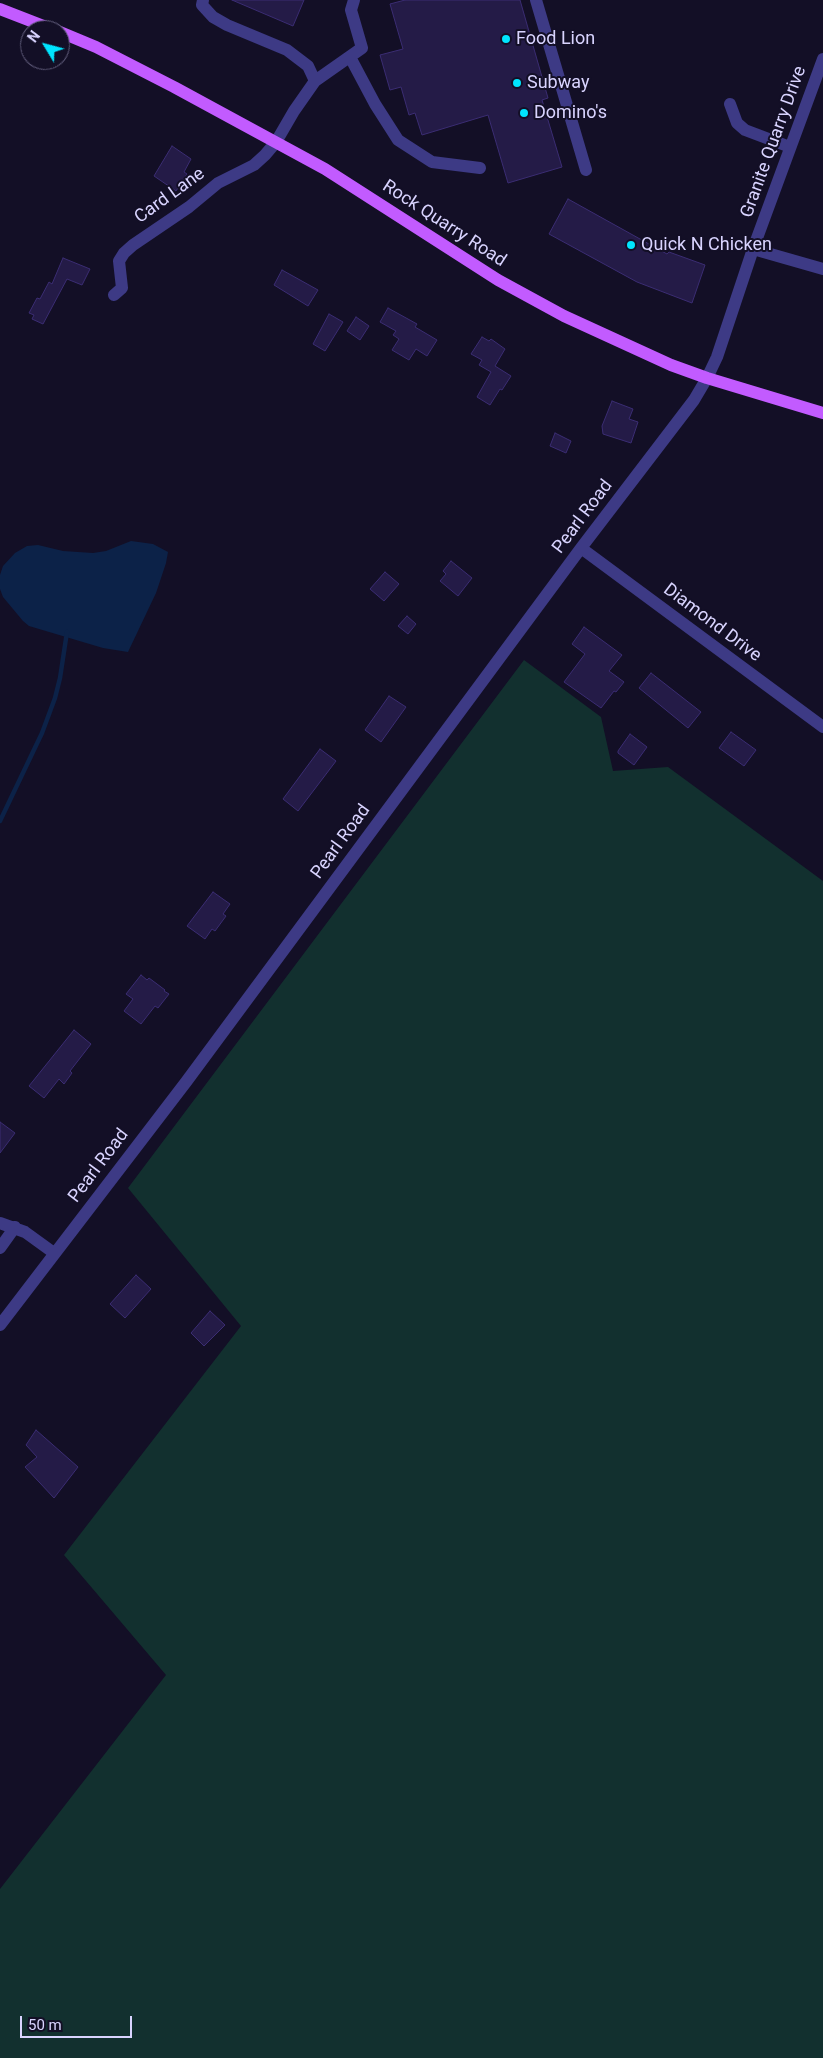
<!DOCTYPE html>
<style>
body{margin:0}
#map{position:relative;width:823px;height:2058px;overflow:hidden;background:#130f26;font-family:Roboto,sans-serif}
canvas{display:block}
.north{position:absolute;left:20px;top:20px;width:50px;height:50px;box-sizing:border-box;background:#130f26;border:1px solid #625e7d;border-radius:50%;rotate:307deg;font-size:14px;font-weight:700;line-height:20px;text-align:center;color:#d9d4ff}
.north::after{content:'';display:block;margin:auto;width:18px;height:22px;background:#00e5ff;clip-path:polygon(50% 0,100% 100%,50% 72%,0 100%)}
.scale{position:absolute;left:20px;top:2016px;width:112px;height:22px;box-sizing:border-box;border:2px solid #d9d4ff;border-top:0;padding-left:6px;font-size:15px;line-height:18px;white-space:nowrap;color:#d9d4ff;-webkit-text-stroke:4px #130f26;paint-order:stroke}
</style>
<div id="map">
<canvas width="823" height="2058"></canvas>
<div class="north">N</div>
<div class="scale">50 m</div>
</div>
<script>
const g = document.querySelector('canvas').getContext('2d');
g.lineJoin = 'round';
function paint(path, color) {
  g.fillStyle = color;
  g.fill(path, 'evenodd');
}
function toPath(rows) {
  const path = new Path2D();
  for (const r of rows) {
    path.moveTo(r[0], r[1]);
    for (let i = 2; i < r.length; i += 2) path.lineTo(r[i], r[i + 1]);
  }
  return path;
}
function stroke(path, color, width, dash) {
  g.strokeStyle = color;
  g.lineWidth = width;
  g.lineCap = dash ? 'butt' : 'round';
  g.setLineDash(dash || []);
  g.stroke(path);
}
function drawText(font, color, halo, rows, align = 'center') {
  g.font = font + ' Roboto,sans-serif';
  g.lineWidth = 4;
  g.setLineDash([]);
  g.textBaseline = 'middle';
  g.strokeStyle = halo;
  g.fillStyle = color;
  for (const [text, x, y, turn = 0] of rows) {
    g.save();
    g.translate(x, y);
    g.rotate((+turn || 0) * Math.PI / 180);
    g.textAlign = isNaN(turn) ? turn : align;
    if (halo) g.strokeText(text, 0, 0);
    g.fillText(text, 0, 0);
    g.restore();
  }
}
const green = toPath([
 [524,660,601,717,613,771,668,767,823,881,823,2058,0,2058,0,1889,166,1675,64,1555,241,1326,128,1188]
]);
const water = toPath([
 [131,541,153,544,168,552,166,563,156,593,128,652,103,648,29,626,23,621,3,597,0,589,0,575,3,566,15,553,27,546,38,545,63,551,93,553,106,551]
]);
const stream = toPath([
 [0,821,42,733,55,698,60,678,67,632]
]);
const building = toPath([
 [232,0,304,0,293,26,232,0],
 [405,0,520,0,548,98,542,100,562,167,508,183,488,115,422,135,415,113,409,115,401,87,390,90,380,55,403,49,390,4,405,0],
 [172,146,191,159,184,172,187,174,176,191,154,176,172,146],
 [568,199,667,254,669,252,705,265,692,303,637,282,549,234,568,199],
 [63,258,90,269,82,285,67,279,43,324,32,319,34,315,29,313,37,298,40,299,49,282,52,284,63,258],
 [282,270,318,290,308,306,274,285,282,270],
 [388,308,417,324,415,327,437,340,427,356,416,349,409,360,392,350,399,339,393,335,396,331,380,322,388,308],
 [329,314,343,322,325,351,313,344,329,314],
 [356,317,369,326,360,340,347,331,356,317],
 [482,337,489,341,491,339,505,349,495,366,511,376,502,390,500,389,490,405,477,397,491,372,479,365,482,360,471,354,482,337],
 [612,401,633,409,629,419,638,422,631,443,603,434,602,426,612,401],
 [555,433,571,441,566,453,550,446,555,433],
 [451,561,472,578,458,596,440,581,446,574,443,571,451,561],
 [385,572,399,584,384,601,370,589,385,572],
 [407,616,416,624,408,634,398,626,407,616],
 [584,627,622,655,609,671,624,682,616,692,614,691,601,708,564,682,585,654,572,644,584,627],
 [651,673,701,712,688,728,639,688,651,673],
 [389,696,406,707,381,742,365,730,389,696],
 [731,732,756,750,744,766,719,748,731,732],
 [630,734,647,747,634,765,618,753,618,751,630,734],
 [320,749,336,761,298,811,283,799,320,749],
 [213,892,230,904,223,914,226,916,215,931,212,929,205,939,187,926,213,892],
 [141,975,147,980,149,978,165,990,164,991,169,994,158,1008,155,1006,141,1024,124,1011,133,999,126,994,141,975],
 [74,1030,91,1044,70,1071,72,1073,64,1084,59,1079,44,1098,29,1086,74,1030],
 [0,1122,15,1133,0,1153,0,1122],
 [136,1275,151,1289,125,1318,110,1304,136,1275],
 [210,1311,225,1325,204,1346,191,1333,210,1311],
 [36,1430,78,1467,54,1498,25,1467,37,1457,26,1445,36,1430]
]);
const minor = toPath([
 [536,0,586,170],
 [350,57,375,104,398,140,432,162,480,168],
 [315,81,362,48,351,10,354,0],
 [730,104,737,123,745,130,790,147],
 [753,249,823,269],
 [114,295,122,288,119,261,124,253,133,245,189,207,218,183,254,165,265,155,276,142,294,111,315,81,308,66,287,50,227,25,213,17,202,5,203,0],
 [581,548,823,727],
 [0,1223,25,1232,54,1253],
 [0,1248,15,1227],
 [0,1325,186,1082,581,548,694,400,707,378,717,357,753,249,823,59]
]);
const major = toPath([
 [0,9,54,30],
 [60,32,96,47,174,87,325,169,498,280,564,316,671,365,707,378,823,413]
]);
const markers = [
 [506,39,5,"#00e5ff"],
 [517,83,5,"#00e5ff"],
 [524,113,5,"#00e5ff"],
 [631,245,5,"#00e5ff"]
];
const poiNames = [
 ["Food Lion",516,39],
 ["Subway",527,83],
 ["Domino's",534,113],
 ["Quick N Chicken",641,245]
];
const streetNames = [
 ["Granite Quarry Drive",774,142,-70],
 ["Card Lane",170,196,-36],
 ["Rock Quarry Road",444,224,33],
 ["Pearl Road",583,517,-53],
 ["Diamond Drive",712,623,37],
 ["Pearl Road",341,842,-54],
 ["Pearl Road",99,1166,-53]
];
paint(green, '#12302f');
paint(water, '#0c2248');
stroke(stream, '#0c2248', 4.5);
paint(building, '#241b47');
stroke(building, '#3b2d73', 1);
stroke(minor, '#3d3a85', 12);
stroke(major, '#c25bff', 12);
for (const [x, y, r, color] of markers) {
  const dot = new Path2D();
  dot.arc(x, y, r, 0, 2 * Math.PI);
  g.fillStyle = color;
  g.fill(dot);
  stroke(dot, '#130f26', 2);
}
drawText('18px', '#d9d4ff', '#130f26', poiNames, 'left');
drawText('18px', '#d9d4ff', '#130f26', streetNames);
</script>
